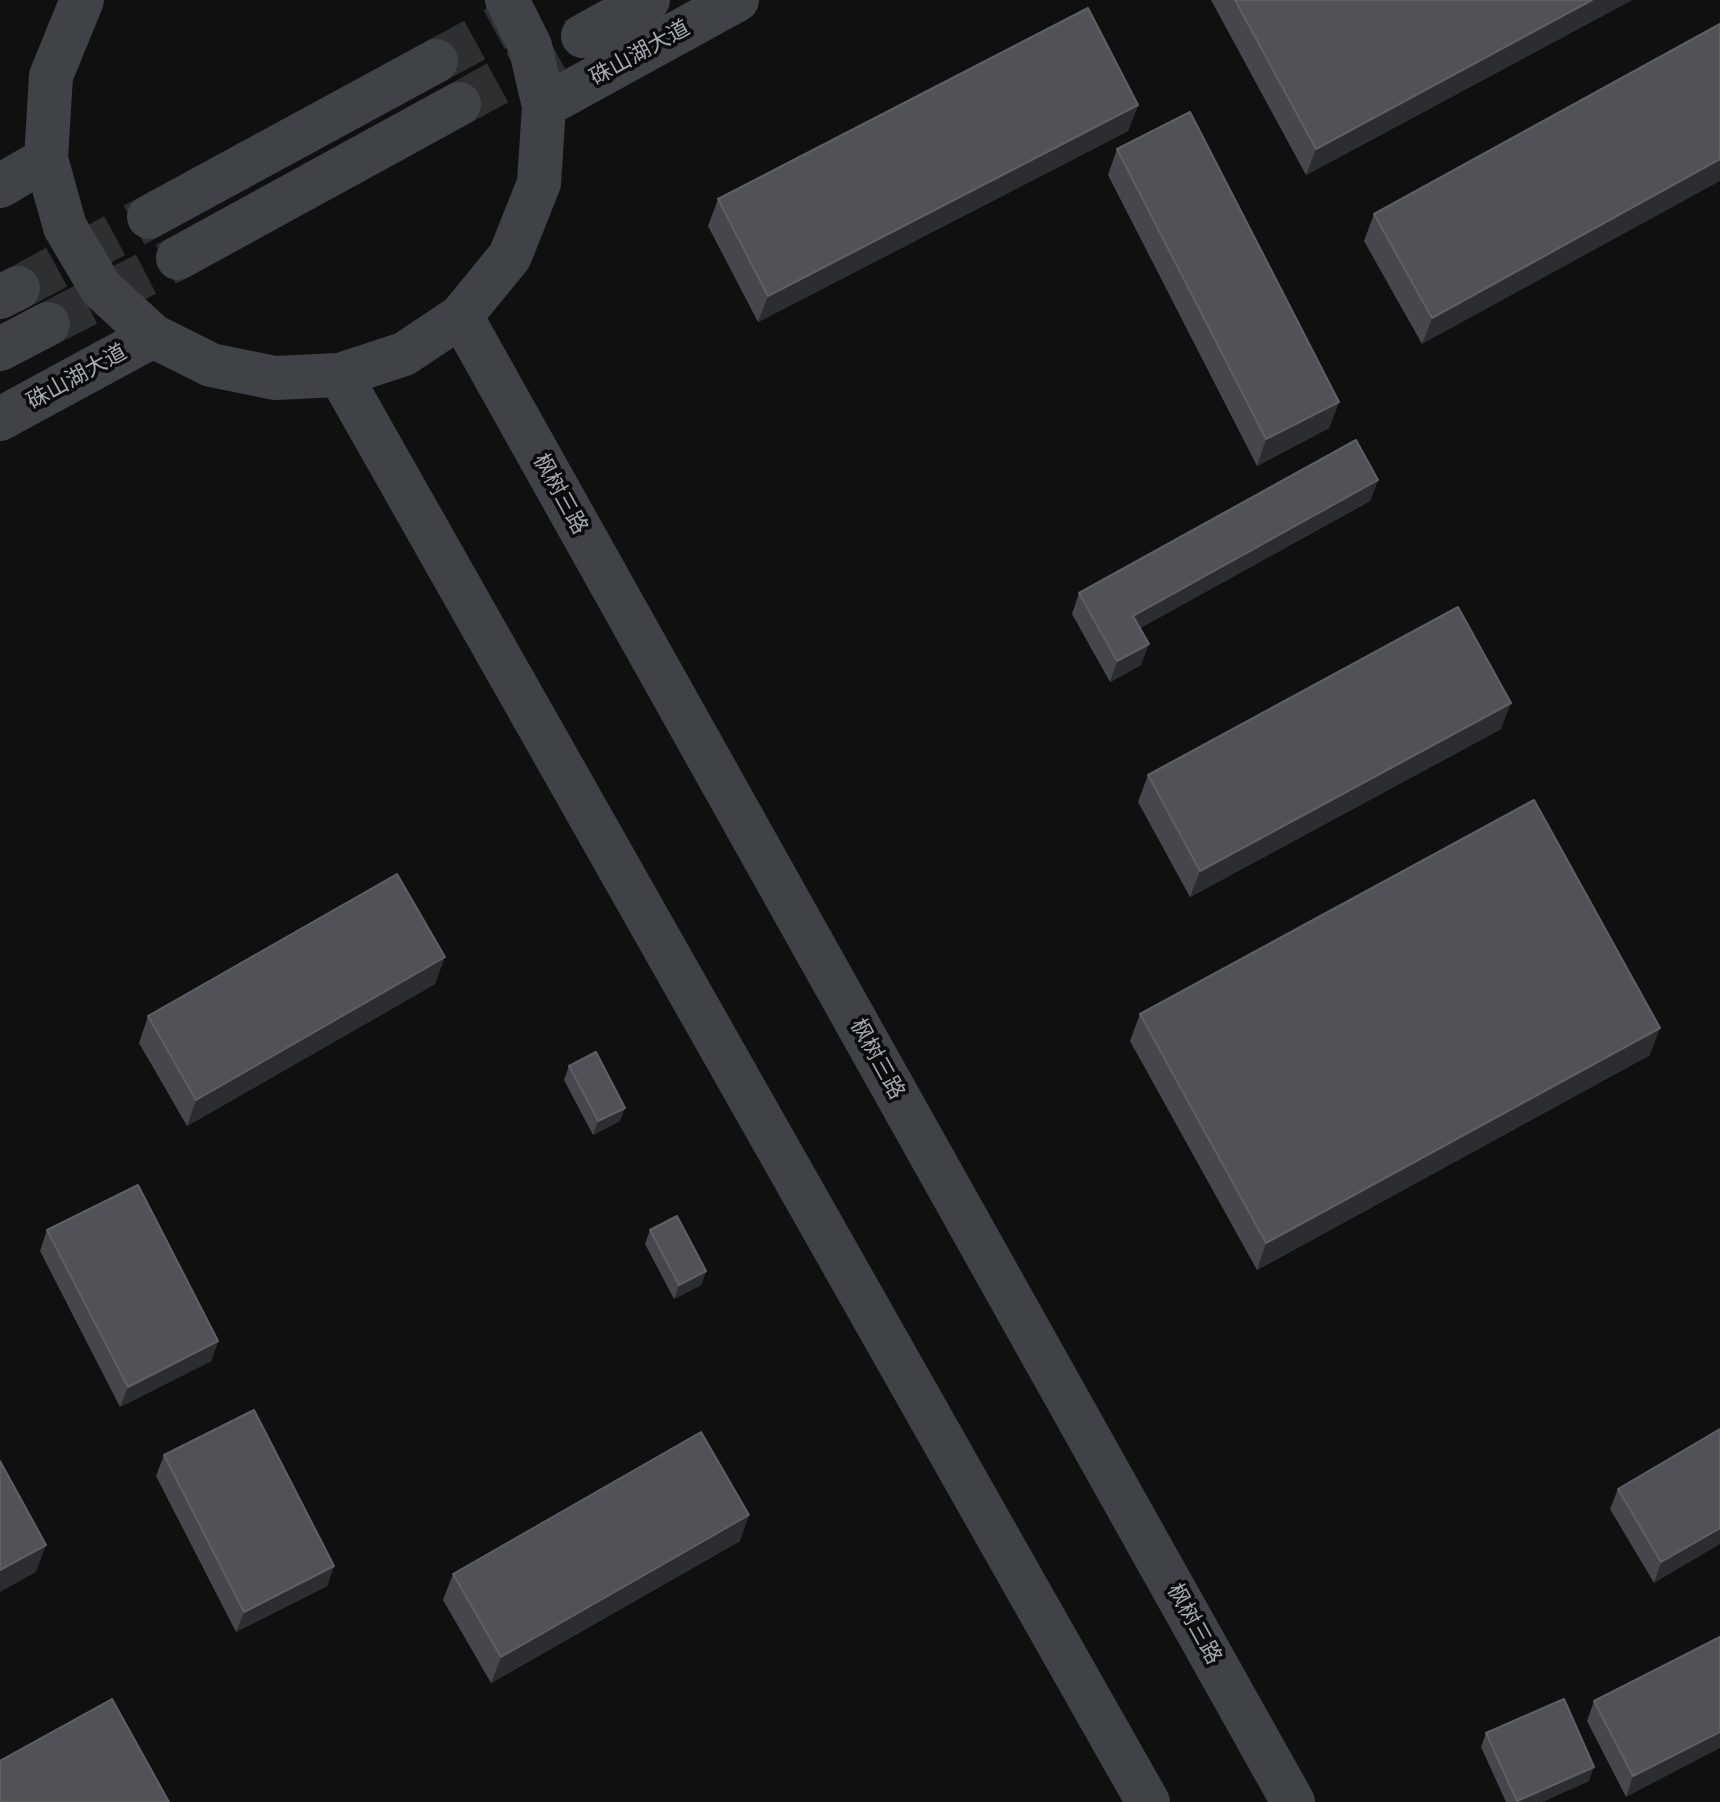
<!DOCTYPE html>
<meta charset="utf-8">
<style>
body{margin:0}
canvas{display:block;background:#101011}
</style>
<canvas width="1720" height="1802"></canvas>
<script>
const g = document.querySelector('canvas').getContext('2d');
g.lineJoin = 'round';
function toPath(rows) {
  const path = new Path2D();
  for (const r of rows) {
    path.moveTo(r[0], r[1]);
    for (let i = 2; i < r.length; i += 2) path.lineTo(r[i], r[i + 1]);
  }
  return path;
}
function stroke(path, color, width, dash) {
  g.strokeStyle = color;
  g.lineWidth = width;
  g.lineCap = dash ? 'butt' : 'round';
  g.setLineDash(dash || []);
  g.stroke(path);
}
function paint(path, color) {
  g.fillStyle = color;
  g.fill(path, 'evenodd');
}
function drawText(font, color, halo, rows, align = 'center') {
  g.font = font + ' Quicksand,"Noto Sans SC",sans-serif';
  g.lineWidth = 7;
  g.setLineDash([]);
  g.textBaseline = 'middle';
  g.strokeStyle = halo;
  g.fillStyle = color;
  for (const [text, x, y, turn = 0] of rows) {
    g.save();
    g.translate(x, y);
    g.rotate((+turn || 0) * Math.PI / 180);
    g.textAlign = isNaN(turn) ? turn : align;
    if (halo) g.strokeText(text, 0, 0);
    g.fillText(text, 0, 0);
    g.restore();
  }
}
const secondaryTunnel = toPath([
 [436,61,548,0],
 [459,104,583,36],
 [18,288,149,217],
 [48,324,178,258]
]);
const secondary = toPath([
 [82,0,51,76,46,159,65,227,101,288,153,336,211,365,275,378,340,375,404,354,461,316,510,256,539,183,544,106,530,46,507,0],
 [583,36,648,0],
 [544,106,737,0],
 [0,186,46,159],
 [149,217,436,61],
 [178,258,459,104],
 [0,297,18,288],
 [461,316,1293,1802],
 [0,349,48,324],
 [340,375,1148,1802],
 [0,419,153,336]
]);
const wall = toPath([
 [1211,0,1632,0,1306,175],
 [1720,24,1422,344,1364,241,1374,214],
 [1138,105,1128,131,758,322,708,226,718,199],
 [1117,149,1339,402,1329,428,1257,466,1108,175],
 [1378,480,1370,501,1140,628,1141,665,1110,682,1072,614,1079,593],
 [1501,729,1190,897,1138,802,1148,775],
 [435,984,187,1126,139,1043,148,1016],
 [1140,1014,1650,1055,1257,1270,1130,1041],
 [569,1066,620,1121,593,1135,564,1080],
 [47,1230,218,1341,211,1361,120,1407,40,1251],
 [650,1230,706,1271,701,1285,674,1299,645,1244],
 [1720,1429,1654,1583,1610,1509,1618,1489],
 [164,1455,334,1566,327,1586,236,1632,156,1476],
 [740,1541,491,1683,443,1600,453,1574],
 [1720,1637,1626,1797,1587,1721,1594,1701],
 [1486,1733,1589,1781,1542,1802,1506,1802,1481,1747]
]);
const shadedWall = toPath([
 [1592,0,1632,0,1306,175,1316,149],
 [1138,105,1128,131,758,322,768,296],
 [1720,159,1720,181,1422,344,1432,318],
 [1339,402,1329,428,1257,466,1266,439],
 [1378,480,1370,501,1126,636,1133,616],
 [1149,644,1141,665,1110,682,1117,661],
 [1511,703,1501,729,1190,897,1200,871],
 [445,957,435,984,187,1126,196,1100],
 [1660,1028,1650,1055,1257,1270,1266,1243],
 [625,1108,620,1121,593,1135,598,1121],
 [706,1271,701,1285,674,1299,679,1285],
 [218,1341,211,1361,120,1407,128,1387],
 [749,1515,740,1541,491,1683,501,1657],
 [1720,1528,1720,1544,1654,1583,1661,1562],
 [46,1545,36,1572,0,1592,0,1570],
 [334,1566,327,1586,236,1632,244,1612],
 [1720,1732,1720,1748,1626,1797,1633,1776],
 [1594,1767,1589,1781,1542,1802,1517,1802]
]);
const building = toPath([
 [1235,0,1592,0,1316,149,1235,0],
 [1088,8,1138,105,768,296,718,199,1088,8],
 [1720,24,1720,159,1432,318,1374,214,1720,24],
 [1190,112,1339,402,1266,439,1117,149,1190,112],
 [1356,440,1378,480,1133,616,1149,644,1117,661,1079,593,1356,440],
 [1458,607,1511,703,1200,871,1148,775,1458,607],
 [1534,800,1660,1028,1266,1243,1140,1014,1534,800],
 [397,874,445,957,196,1100,148,1016,397,874],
 [596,1052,625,1108,598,1121,569,1066,596,1052],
 [138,1185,218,1341,128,1387,47,1230,138,1185],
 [677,1216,706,1271,679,1285,650,1230,677,1216],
 [254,1410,334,1566,244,1612,164,1455,254,1410],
 [1720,1429,1720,1528,1661,1562,1618,1489,1720,1429],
 [701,1432,749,1515,501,1657,453,1574,701,1432],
 [0,1461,46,1545,0,1570,0,1461],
 [1720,1637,1720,1732,1633,1776,1594,1701,1720,1637],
 [112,1699,169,1802,0,1802,0,1761,112,1699],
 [1564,1699,1594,1767,1517,1801,1486,1733,1564,1699]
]);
const streetNames = [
 ["硃山湖大道",640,53,-29],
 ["硃山湖大道",77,377,-29],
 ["枫树三路",560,494,61],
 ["枫树三路",877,1059,61],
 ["枫树三路",1194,1624,61]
];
stroke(secondaryTunnel, '#2d2f31', 44, [44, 22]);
stroke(secondary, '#3f4246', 44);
paint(wall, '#46474c');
paint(shadedWall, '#2c2d30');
paint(building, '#505257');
stroke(building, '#5d6065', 2);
drawText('22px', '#a2a9b2', '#0b0b0c', streetNames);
</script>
